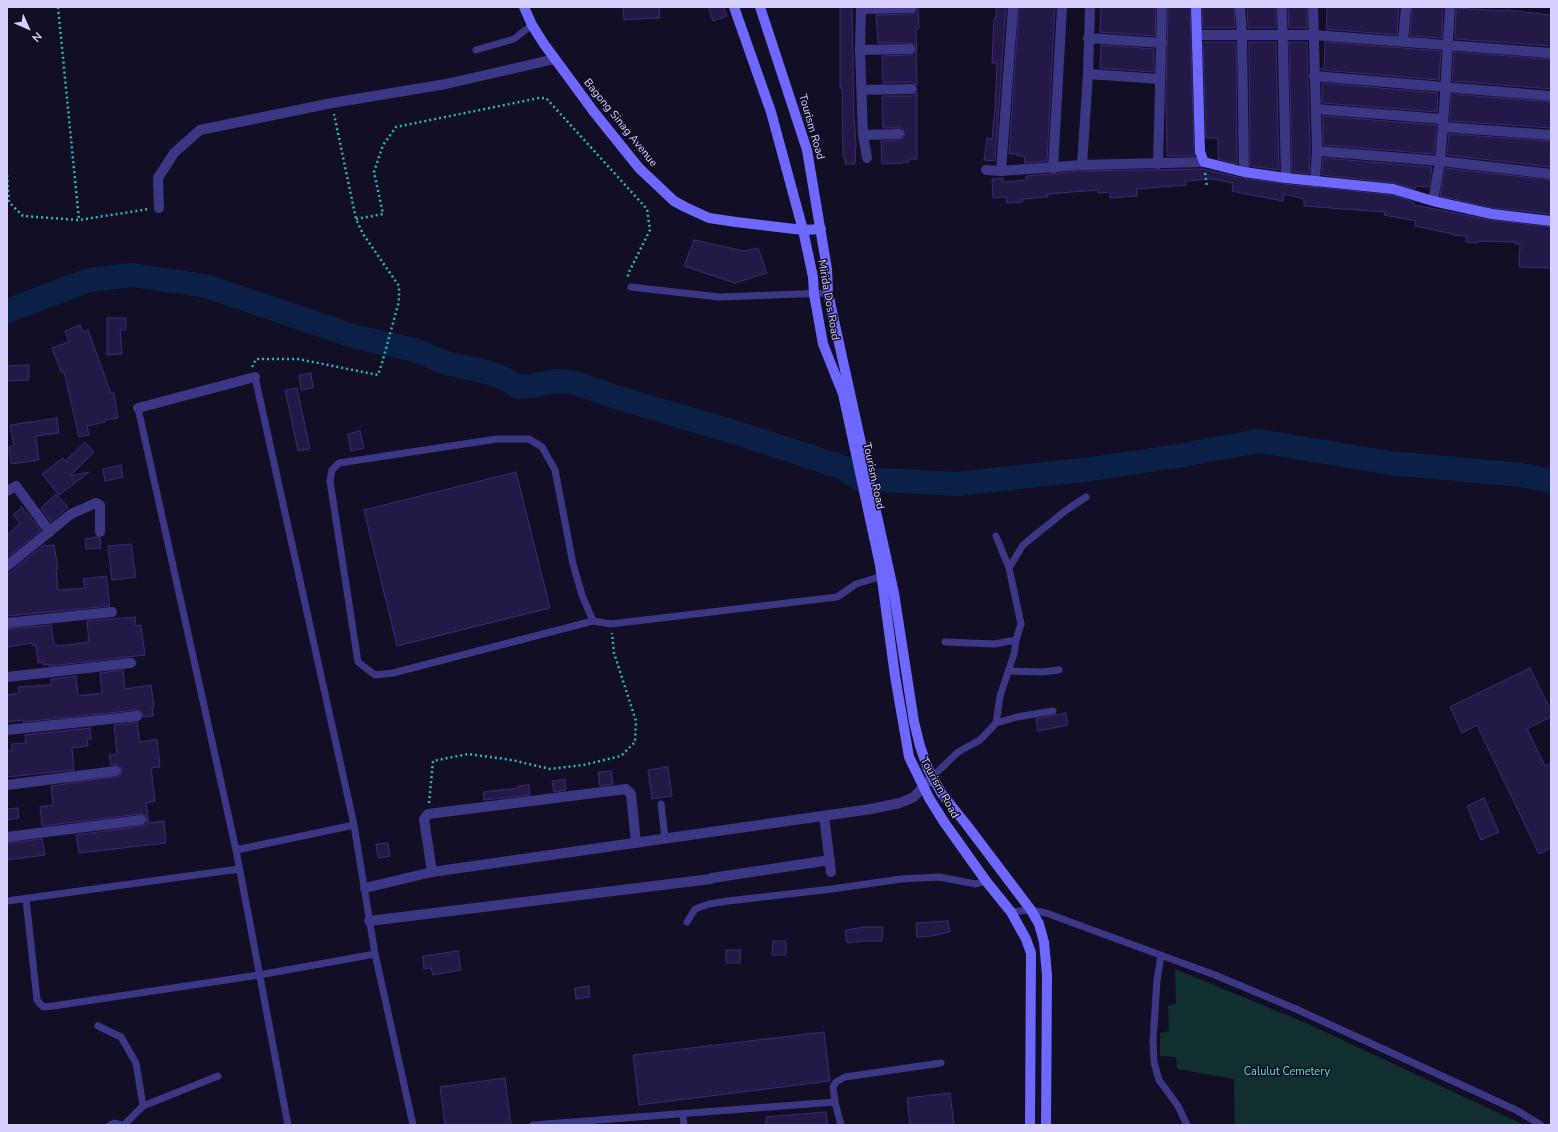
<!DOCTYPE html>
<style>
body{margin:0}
#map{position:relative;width:1558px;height:1132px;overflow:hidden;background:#120e25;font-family:"Nunito Sans",sans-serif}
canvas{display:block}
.frame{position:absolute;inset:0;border:8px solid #d8d1ff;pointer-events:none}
.north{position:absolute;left:8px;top:8px;width:40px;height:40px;-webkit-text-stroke:3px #120e25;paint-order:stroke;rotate:135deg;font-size:11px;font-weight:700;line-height:16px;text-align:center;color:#d8d1ff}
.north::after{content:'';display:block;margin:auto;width:14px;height:18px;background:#d8d1ff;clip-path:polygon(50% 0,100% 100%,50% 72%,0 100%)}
</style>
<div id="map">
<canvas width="1558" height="1132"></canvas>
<div class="frame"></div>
<div class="north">N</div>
</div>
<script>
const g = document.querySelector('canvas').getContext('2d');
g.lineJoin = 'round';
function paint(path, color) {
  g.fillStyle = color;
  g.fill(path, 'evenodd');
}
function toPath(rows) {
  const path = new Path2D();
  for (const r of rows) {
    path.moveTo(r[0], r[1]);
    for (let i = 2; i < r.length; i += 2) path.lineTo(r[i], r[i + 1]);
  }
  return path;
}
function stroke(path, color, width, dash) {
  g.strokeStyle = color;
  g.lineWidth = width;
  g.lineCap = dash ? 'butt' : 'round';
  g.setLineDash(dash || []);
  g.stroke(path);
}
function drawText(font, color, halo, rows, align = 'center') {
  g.font = font + ' "Nunito Sans",sans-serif';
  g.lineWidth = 3;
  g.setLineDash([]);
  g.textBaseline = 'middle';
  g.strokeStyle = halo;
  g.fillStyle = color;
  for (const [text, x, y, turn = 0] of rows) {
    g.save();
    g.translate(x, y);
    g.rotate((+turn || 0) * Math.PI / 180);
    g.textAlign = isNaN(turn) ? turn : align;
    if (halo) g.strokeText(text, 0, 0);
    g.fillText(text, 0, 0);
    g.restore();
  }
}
const green = toPath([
 [1175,969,1306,1023,1524,1125,1235,1125,1234,1079,1177,1069,1176,1057,1160,1056,1160,1033,1169,1031,1168,1006,1176,1004]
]);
const river = toPath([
 [7,311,89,280,132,275,206,286,356,337,415,350,446,363,487,372,505,379,518,387,532,386,555,381,572,382,619,398,744,435,844,468,860,479,957,484,1091,469,1172,457,1259,441,1390,463,1522,475,1551,481]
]);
const building = toPath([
 [623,7,659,7,660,18,624,20,623,7],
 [708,7,724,7,727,16,713,21,708,7],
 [840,7,852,7,854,117,856,144,855,164,845,164,845,157,843,157,842,88,840,88,840,7],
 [917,7,918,7,919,29,916,29,917,85,912,82,883,83,882,56,911,55,915,52,916,48,915,45,910,43,878,43,876,15,912,14,916,11,917,7],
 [996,7,1006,7,995,161,984,160,987,138,992,139,995,108,997,63,992,63,994,18,996,19,996,7],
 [1019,7,1055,7,1047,161,1025,163,1024,156,1017,156,1018,154,1009,154,1019,7],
 [1101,7,1156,7,1155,36,1100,32,1101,7],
 [1168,7,1190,7,1194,156,1167,156,1166,99,1168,7],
 [1202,7,1234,7,1235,28,1203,28,1202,7],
 [1247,7,1276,7,1276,28,1248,28,1247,7],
 [1288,7,1307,7,1307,28,1289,28,1288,7],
 [1327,7,1399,7,1397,35,1326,29,1327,7],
 [1412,7,1443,7,1442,38,1410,36,1412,7],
 [1456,8,1506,11,1507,10,1551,15,1551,46,1455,39,1456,8],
 [1203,42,1236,42,1237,164,1218,159,1218,138,1206,138,1203,42],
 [1249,42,1276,42,1279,170,1250,166,1249,42],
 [1289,42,1307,42,1310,151,1309,174,1292,172,1289,42],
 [1325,42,1441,51,1439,80,1321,70,1321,68,1324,68,1325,42],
 [1101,45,1154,49,1154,72,1100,68,1101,45],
 [1454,52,1551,59,1551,89,1452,81,1454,52],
 [1322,83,1438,93,1437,112,1322,103,1322,83],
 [917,93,917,159,909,159,909,162,903,162,903,163,882,164,881,141,900,140,904,137,905,134,902,128,883,128,882,96,912,96,917,93],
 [1451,94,1551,102,1551,128,1450,121,1451,94],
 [1323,116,1437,125,1434,154,1323,145,1323,116],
 [1449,134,1551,141,1550,167,1447,155,1449,134],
 [1323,158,1432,167,1429,187,1416,186,1415,189,1394,183,1322,175,1323,158],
 [1445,168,1551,180,1551,214,1493,208,1440,196,1445,168],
 [1203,169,1242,178,1285,184,1392,195,1414,202,1414,205,1491,220,1551,227,1551,268,1519,267,1520,244,1515,244,1516,242,1478,241,1478,243,1466,242,1466,236,1453,235,1453,234,1415,226,1416,221,1384,215,1385,212,1304,206,1304,199,1284,194,1283,201,1246,194,1232,191,1233,183,1212,179,1186,181,1186,185,1137,189,1137,196,1110,198,1110,192,1098,193,1098,190,1047,194,1048,197,1022,199,1023,202,1007,203,1006,197,993,198,992,179,1003,178,1003,182,1026,180,1026,176,1082,171,1203,169],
 [694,240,744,251,758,248,767,273,735,283,684,266,694,240],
 [107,318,126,318,126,330,120,330,122,354,107,355,107,318],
 [80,325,83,332,88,330,111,393,114,393,118,418,104,420,105,422,87,426,89,435,79,437,64,372,61,372,52,348,69,342,65,331,80,325],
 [29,365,29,380,7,381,7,366,29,365],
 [311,373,313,388,301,390,299,375,311,373],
 [297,388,310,449,298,451,285,390,297,388],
 [57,418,59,433,36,436,39,460,11,464,9,447,14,446,10,425,57,418],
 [360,431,364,448,351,451,348,434,360,431],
 [85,442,94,452,70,476,89,472,59,495,42,474,63,458,65,461,85,442],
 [121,465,123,477,105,481,103,469,121,465],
 [516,472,550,608,397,646,364,510,516,472],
 [56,494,68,507,51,522,41,508,56,494],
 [22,507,41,530,7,558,7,535,20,523,13,515,22,507],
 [97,537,100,538,101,548,86,549,85,539,97,537],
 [131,544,136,577,112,580,108,546,131,544],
 [54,545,58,569,56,569,58,590,85,588,83,579,106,576,110,606,7,616,7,575,42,546,54,545],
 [135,617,136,626,141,625,145,655,49,666,49,664,43,665,43,662,38,663,36,645,32,646,32,643,7,647,7,629,51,625,54,644,56,644,57,646,89,642,87,621,135,617],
 [1530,668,1551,711,1551,717,1527,729,1545,766,1551,763,1551,848,1539,854,1477,725,1462,733,1450,707,1530,668],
 [123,670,125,689,151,685,154,706,152,707,153,716,143,717,142,712,136,710,23,722,23,720,7,722,7,695,19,693,18,687,51,685,51,679,76,676,78,696,102,693,100,673,123,670],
 [1066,713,1068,725,1038,731,1036,719,1066,713],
 [137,722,140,742,157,739,160,767,151,768,155,801,146,803,149,823,164,821,166,843,79,853,76,835,142,826,147,823,146,816,140,814,42,826,40,807,53,805,51,786,120,776,122,771,121,767,118,765,111,765,109,755,117,754,114,725,137,722],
 [90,728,91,739,87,739,88,746,72,748,74,770,7,777,7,751,12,750,12,744,26,743,25,735,90,728],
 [668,767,672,796,652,799,648,770,668,767],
 [611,771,613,784,600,786,598,772,611,771],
 [565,779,566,790,554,792,552,781,565,779],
 [529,785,530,795,484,800,483,792,518,788,518,786,529,785],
 [1484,798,1499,832,1481,840,1467,806,1484,798],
 [18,808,19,818,7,820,7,809,18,808],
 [42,839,45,855,7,860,7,843,42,839],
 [388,843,390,856,378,858,376,844,388,843],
 [948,921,950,932,931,936,917,937,916,923,948,921],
 [866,927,883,927,882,941,863,941,847,943,845,930,866,927],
 [773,941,786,941,786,955,772,955,773,941],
 [726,950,741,950,740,963,726,963,726,950],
 [458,951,461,970,433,975,431,968,424,969,423,956,458,951],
 [589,986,590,997,576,999,575,988,589,986],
 [824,1032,830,1081,639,1105,633,1055,824,1032],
 [505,1078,511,1125,445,1125,440,1087,505,1078],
 [950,1093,954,1125,910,1125,907,1098,950,1093],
 [826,1112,828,1125,766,1125,766,1117,826,1112]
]);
const path = toPath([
 [58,7,79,220],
 [1205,173,1207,187],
 [7,175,9,202,23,216,79,220,149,209],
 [356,219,383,214,374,172,383,145,396,127,539,98,546,98,647,209,650,230,628,274,628,279],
 [252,367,256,359,298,359,378,375,382,363,398,305,399,298,399,286,363,234,356,219,334,114],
 [429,803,433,761,468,754,512,760,550,769,583,765,621,756,635,742,636,721,614,653,612,633]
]);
const lane = toPath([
 [476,50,514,39,532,25],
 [631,287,719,297,828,293],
 [255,377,354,825,375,954,413,1125],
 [138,408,236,850,288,1125],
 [996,536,1009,568],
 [593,621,393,673,375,675,358,662,330,481,332,470,339,463,497,439,529,439,542,447,555,470,573,564,582,595,593,621,611,624,837,597,856,584,886,575],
 [945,642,994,644,1016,640,1021,624,1009,568,1023,545,1065,511,1086,497],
 [1009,671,1042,672,1059,670],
 [996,723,1017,717,1053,711],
 [932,777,958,752,980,740,996,723,1000,696,1014,654,1016,640],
 [661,804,665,838],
 [236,850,354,825],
 [26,899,37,1000,43,1007,53,1006,259,975,375,954],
 [7,901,239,869],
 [1011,912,1031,910,1046,913,1215,975,1296,1009,1516,1110,1541,1125],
 [687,922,695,909,709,904,728,901,832,889,901,879,939,877,976,884,986,881],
 [1161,955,1157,980,1153,1041,1154,1062,1159,1080,1178,1106,1187,1125],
 [98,1026,121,1037,136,1063,143,1106,124,1125],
 [835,1102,833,1087,836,1082,845,1077,941,1063],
 [143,1106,218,1076],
 [683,1114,684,1125],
 [110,1125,115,1123,122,1125],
 [533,1125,835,1102,841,1125]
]);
const street = toPath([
 [861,7,860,50,863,135,867,158],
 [1240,7,1242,36,1244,172],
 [1282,7,1286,178],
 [1313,7,1317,151,1315,182],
 [861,9,911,8],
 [1198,35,1314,35,1551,53],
 [1088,38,1162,43],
 [1403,42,1406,7],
 [860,50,910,49],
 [1088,74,1160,79],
 [1314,76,1551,96],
 [862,90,912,89],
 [1316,109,1443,119],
 [1443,127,1551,135],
 [863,135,899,134],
 [1317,151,1440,161,1551,174],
 [1158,164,1162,7],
 [1082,165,1088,74,1090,7],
 [1053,168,1062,7],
 [986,170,1001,171,1082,165,1204,162],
 [1001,171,1013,7],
 [1433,201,1440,161,1443,127,1450,7],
 [159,208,158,178,174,153,200,130,332,103,446,84,555,59],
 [138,408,255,377],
 [7,491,16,486,50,532],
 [7,566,71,514,96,503,100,505,100,532],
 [7,623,112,612],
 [7,677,131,663],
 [7,730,137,716],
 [7,785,116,771],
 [824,816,831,872],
 [7,837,141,820],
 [432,872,424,819,428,814,626,789,631,794,636,843],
 [365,888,432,872,871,809,900,803,914,797,932,777],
 [369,921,711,879,712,878,830,860]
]);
const secondary = toPath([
 [524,7,532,25,544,44,594,112,639,168,674,201,685,207,709,218,736,222,803,230,821,229],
 [734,7,771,112,803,230,813,277,814,294,823,344,843,394,880,565,895,676,909,757,929,798,944,822,986,881,1011,912,1026,939,1031,953,1030,1125],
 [760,7,807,150,827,269,828,293,894,593,914,722,920,746,928,769,942,794,966,824,1031,910,1039,924,1044,942,1047,975,1046,1125],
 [1196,7,1200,152,1204,162,1244,172,1286,178,1393,189,1433,201,1492,214,1551,221]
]);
const streetNames = [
 ["Bagong Sinag Avenue",620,123,51],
 ["Tourism Road",811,127,74],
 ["Mirida Dos Road",828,300,80],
 ["Tourism Road",873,476,78],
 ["Tourism Road",939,788,61]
];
const parkNames = [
 ["Calulut Cemetery",1287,1072]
];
paint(green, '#112f2e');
stroke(river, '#0a2047', 24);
paint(building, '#231946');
stroke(building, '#3a2b73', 1);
stroke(path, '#2bb9b4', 2.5, [2, 3]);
stroke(lane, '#3c3785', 7);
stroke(street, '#3c3785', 10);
stroke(secondary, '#6f68ff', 10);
drawText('11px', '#d8d1ff', '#120e25', streetNames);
drawText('11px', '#5ae3c3', '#120e25', parkNames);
</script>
